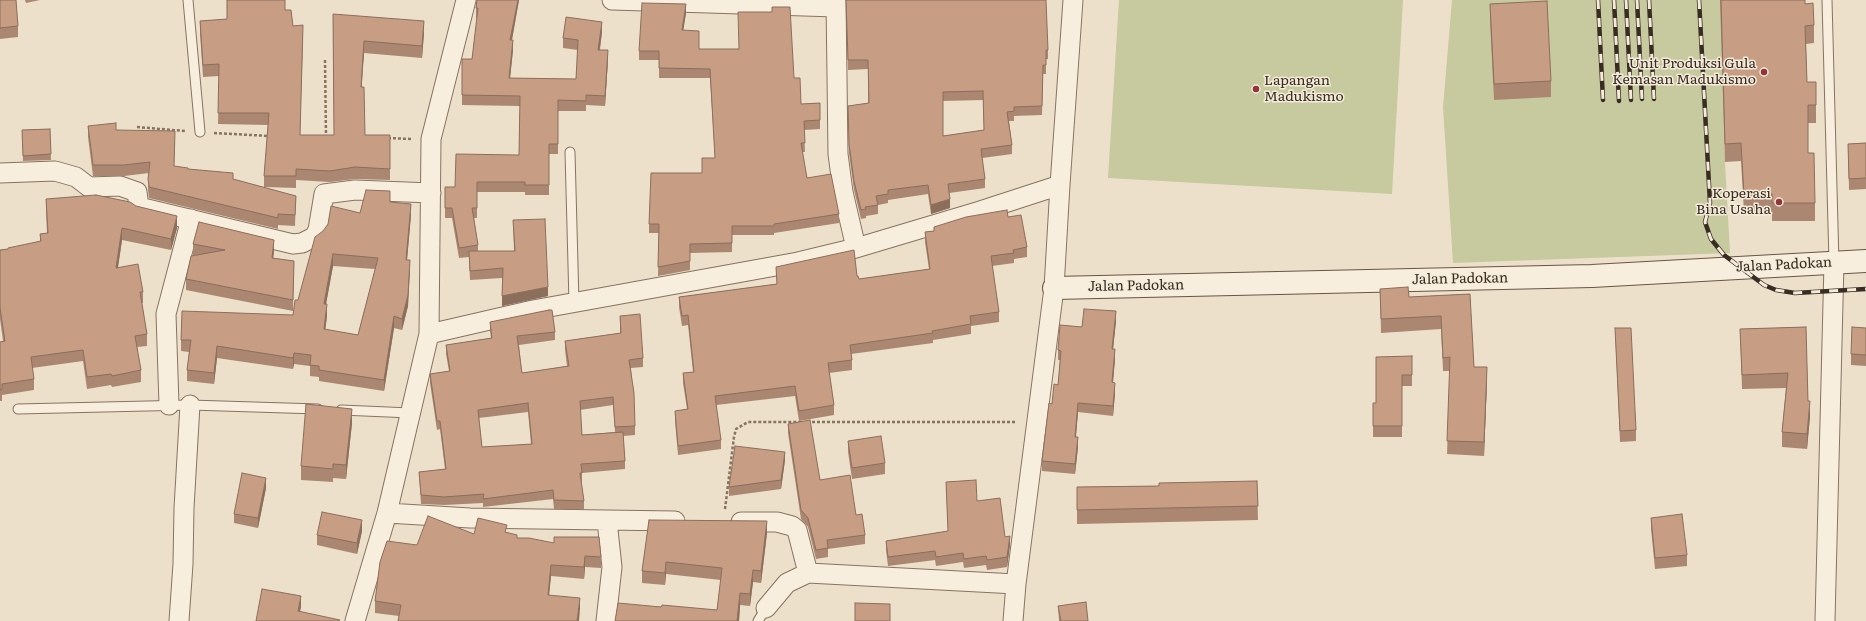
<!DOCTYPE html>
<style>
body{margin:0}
canvas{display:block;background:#ece0cb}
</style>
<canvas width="1866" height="621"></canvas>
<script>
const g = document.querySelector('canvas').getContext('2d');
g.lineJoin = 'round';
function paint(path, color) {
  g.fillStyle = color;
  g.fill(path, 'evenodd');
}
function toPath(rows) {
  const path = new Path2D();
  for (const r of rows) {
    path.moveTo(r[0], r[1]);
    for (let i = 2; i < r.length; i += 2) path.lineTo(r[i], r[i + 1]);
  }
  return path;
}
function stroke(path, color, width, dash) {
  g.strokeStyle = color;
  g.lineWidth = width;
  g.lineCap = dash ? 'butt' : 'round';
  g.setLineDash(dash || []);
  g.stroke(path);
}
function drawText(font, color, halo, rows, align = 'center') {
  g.font = font + ' Literata,serif';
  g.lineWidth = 3;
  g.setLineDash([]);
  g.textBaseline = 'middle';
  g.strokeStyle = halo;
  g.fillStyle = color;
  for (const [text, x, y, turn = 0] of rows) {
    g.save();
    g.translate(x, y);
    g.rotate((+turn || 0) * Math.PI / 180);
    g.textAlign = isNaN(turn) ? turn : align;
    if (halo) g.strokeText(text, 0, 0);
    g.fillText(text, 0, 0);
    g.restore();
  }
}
const green = toPath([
 [1119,0,1403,0,1392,194,1108,178],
 [1452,0,1721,0,1725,162,1730,253,1453,263,1443,107]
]);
const path = toPath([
 [325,60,326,137],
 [137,127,185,131],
 [214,133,269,136],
 [388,138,411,139],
 [807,422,1016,422],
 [725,509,734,437,736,429,748,422,802,422]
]);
const lane = toPath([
 [188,0,200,132],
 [1827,0,1834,263],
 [570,152,574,303],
 [18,409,190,405,318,409],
 [341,410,411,413],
 [758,621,766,608]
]);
const street = toPath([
 [612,0,836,7],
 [836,0,838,154,843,192,856,248],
 [0,173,55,171,76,177,89,187,120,186,137,192,139,207,293,244,302,243,314,237,318,230,324,194,355,190,431,193],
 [429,334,431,139,466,0],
 [169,405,166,314,191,219],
 [387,513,470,518,675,521],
 [741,522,777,522,792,526,797,530,808,573],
 [766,608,787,583,808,573,1016,584],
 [179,621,183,564,184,508,190,405],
 [355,621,387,513,429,334,533,310,798,262,856,248,980,211,1060,185],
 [606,621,612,567,607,521],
 [1013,621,1016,584,1054,288,1060,185,1073,0],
 [1825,621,1834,263]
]);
const secondary = toPath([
 [1054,288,1592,276,1866,261]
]);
const rail = toPath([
 [1598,0,1603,100],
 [1614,0,1619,101],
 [1626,0,1631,100],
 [1637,0,1642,99],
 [1649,0,1654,99],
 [1699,0,1710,203,1705,222,1711,239,1724,255,1764,285,1776,290,1795,293,1866,289]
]);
const wall = toPath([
 [0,0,18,26,18,37,0,39],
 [25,0,40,0,26,3],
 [477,0,519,0,512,40,513,50,510,78,576,79,578,50,563,48,563,38,602,32,600,50,608,60,605,106,586,105,586,111,558,111,558,154,549,154,549,195,525,195,525,192,477,192,477,218,474,218,478,245,478,251,514,251,513,220,548,296,502,306,502,278,470,280,469,257,459,258,452,218,445,218,445,187,455,187,519,155,520,106,462,105,462,59,472,59,477,18,476,18,476,8],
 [846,0,1048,50,1048,59,1046,59,1046,74,1043,74,1042,115,1014,116,1014,121,1009,121,1012,145,1012,154,982,158,985,179,985,188,949,193,950,208,931,214,928,194,888,200,888,203,878,205,878,214,866,216,866,218,861,219,854,190,849,153,848,106,868,103,868,69,848,70],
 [983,100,984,130,943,136,943,101],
 [1720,0,1805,0,1805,4,1814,25,1814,43,1806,44,1807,82,1816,105,1816,123,1808,123,1808,153,1815,203,1815,221,1772,221,1772,212,1744,213,1741,161,1725,162],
 [1490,4,1551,81,1551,97,1494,100,1490,20],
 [285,10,293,26,303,37,300,135,334,135,333,14,424,33,422,58,364,53,361,87,365,135,390,135,390,180,355,179,330,182,296,180,296,188,264,187,264,176,268,125,218,124,219,76,203,77,200,33,200,21,227,19],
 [686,13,683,30,699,49,794,78,801,104,820,103,820,129,804,130,805,152,802,152,807,178,839,214,839,223,774,233,774,235,732,235,732,252,690,253,690,270,658,276,659,233,649,233,649,224,702,173,702,158,715,158,710,78,659,78,659,60,639,60,639,51],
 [88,126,116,130,175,142,174,166,233,179,296,196,295,226,278,225,278,229,149,198,148,190,149,173,124,176,93,176,88,137],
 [50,129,51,160,23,161,22,130],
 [1866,143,1866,189,1849,190,1848,144],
 [46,199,136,206,177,228,171,250,122,240,118,268,143,292,143,303,142,303,147,334,147,346,137,347,141,370,141,382,112,387,111,385,87,389,83,361,32,368,34,379,34,390,2,395,2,401,0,401,0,342,3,341,0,319,0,250,8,249,40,241,40,234,47,233,46,210],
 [390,202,411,215,407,260,410,271,408,306,402,330,394,328,384,391,319,381,319,377,310,376,310,366,294,364,293,369,217,358,214,384,187,381,187,370,189,352,181,351,181,340,293,315,298,300,360,213],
 [333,266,375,269,358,335,325,330,327,316,326,304],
 [1008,217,1027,247,1027,257,1014,259,1014,263,992,266,999,312,999,322,971,326,971,334,933,340,933,343,851,354,852,360,852,370,829,373,834,405,834,415,799,421,795,396,716,405,721,440,721,449,678,455,675,421,675,411,687,409,683,383,683,373,693,372,688,325,682,326,679,307,679,297,777,284,776,267,857,276,859,279,929,269,925,242,925,232,934,231,934,227],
 [193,244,274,251,273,258,294,261,293,311,186,290,186,279,196,255,193,255],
 [1380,289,1409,297,1470,294,1474,367,1487,381,1484,456,1447,454,1450,371,1443,371,1441,329,1381,333],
 [620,316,643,358,643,367,631,368,635,426,635,435,623,436,625,461,625,469,582,473,582,482,581,482,584,501,584,509,554,509,553,499,483,507,483,503,444,505,421,504,419,472,445,469,440,429,437,430,430,383,430,374,449,371,446,354,446,345,491,338,490,331,490,322,555,332,555,340,519,345,522,373,567,366,565,350,565,341,620,333],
 [613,405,615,432,582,435,580,410],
 [528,412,531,444,482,447,479,418],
 [1116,321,1113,349,1115,359,1113,383,1115,393,1113,416,1078,412,1076,437,1078,447,1075,474,1042,471,1042,461,1052,404,1058,385,1060,360,1058,360,1058,350,1082,327],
 [1806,327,1808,401,1810,416,1807,449,1782,447,1782,432,1786,388,1742,389,1740,329],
 [1615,328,1636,430,1636,441,1620,442],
 [1866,328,1866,366,1851,365,1851,354],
 [1412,356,1412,386,1402,386,1402,437,1373,437,1373,403,1376,403],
 [352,423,346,479,333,478,333,482,301,480,301,466],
 [788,424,820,480,856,515,865,535,865,544,828,549,828,557,816,559,808,527,801,519,788,433],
 [848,441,885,463,885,474,852,479,848,452],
 [785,460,781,489,729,496,729,487],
 [1257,481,1258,520,1077,524,1077,487,1159,486],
 [946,482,977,501,1005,537,1010,545,1007,567,987,570,986,565,964,568,963,562,936,566,935,560,888,566,886,550,886,541,948,531],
 [266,488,258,528,234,523,234,514],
 [1651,518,1687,555,1687,566,1655,569,1651,529],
 [649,520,767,533,761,583,753,582,750,606,740,605,739,621,615,621,661,607,717,610,721,580,666,574,665,585,642,583,642,571],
 [362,531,357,554,317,545,317,535],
 [507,532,517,538,601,557,601,568,585,567,584,579,551,576,549,595,580,609,399,616,375,613,375,601,417,545,474,534],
 [1058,606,1088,621,1059,621]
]);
const shadedWall = toPath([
 [518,0,519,0,510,50,510,40],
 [686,4,686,13,682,39,682,30],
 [424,21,424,33,422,58,422,46],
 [602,22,602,32,598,60,598,50],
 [513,40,513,50,509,88,509,78],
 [364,41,364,53,361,98,361,87],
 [608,50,608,60,605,106,605,96],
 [950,199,950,208,931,214,931,205],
 [411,204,411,215,406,271,406,260],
 [177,216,177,228,171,250,171,239],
 [122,228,122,240,116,279,116,268],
 [274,240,274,251,272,269,272,258],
 [333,254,333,266,324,315,324,304],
 [410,260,408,306,402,330,402,319],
 [548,287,548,296,502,306,502,296],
 [327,304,327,316,324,341,324,329],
 [1116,311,1116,321,1112,359,1112,349],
 [394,316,394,328,384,391,384,380],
 [217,346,217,358,214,384,214,373],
 [1115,349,1115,359,1112,392,1112,382],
 [294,353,294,364,293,369,293,358],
 [1487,367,1487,381,1484,456,1484,442],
 [1115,383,1115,393,1113,416,1113,406],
 [1810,401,1810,416,1807,449,1807,434],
 [1078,403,1078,412,1075,446,1075,437],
 [352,409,352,423,346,479,346,465],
 [1078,437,1078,447,1075,474,1075,464],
 [785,452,785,460,781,489,781,480],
 [266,478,266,488,258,528,258,518],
 [362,520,362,531,357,554,357,543],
 [767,521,767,533,761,583,761,571],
 [1010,536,1010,545,1007,567,1007,557],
 [585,556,585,567,584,579,584,567],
 [666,562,666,574,665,585,665,573],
 [551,565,551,576,548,606,548,595],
 [753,570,753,582,750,606,750,594],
 [740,593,740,605,739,621,737,621],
 [301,596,301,607,298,621,298,611],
 [580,598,580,609,579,621,577,621]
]);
const building = toPath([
 [0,0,16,0,18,26,0,28,0,0],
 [227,0,285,0,285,10,291,10,293,26,303,25,300,135,334,135,333,14,424,21,422,46,364,41,361,87,364,87,365,135,390,135,390,169,355,167,330,171,296,169,296,176,264,176,269,113,218,113,219,64,203,65,200,21,227,19,227,0],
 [477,0,518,0,510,40,513,40,509,78,576,79,578,40,563,38,566,17,602,22,598,50,608,50,605,96,586,95,586,101,558,100,558,144,549,144,549,185,525,185,525,182,477,182,477,208,472,208,478,245,459,248,452,208,445,208,445,187,455,187,456,154,519,155,520,96,462,95,462,59,472,59,478,8,476,8,477,0],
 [846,0,1046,0,1048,50,1046,50,1046,65,1043,65,1042,106,1014,107,1014,111,1007,112,1012,145,981,149,985,179,948,184,950,199,931,205,928,185,888,190,888,194,876,196,878,205,865,207,866,209,861,210,854,181,849,144,848,106,869,103,868,60,848,60,846,0],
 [983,91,984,130,943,136,943,92,983,91],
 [1721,0,1805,0,1805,4,1813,3,1814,25,1805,26,1807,82,1816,82,1816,105,1808,105,1808,153,1814,153,1815,203,1772,203,1772,194,1744,195,1741,143,1725,144,1721,0],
 [1547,1,1551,81,1494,84,1490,4,1547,1],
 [642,3,686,4,682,30,699,31,699,49,739,49,738,12,772,12,772,7,790,7,794,78,800,78,801,104,820,103,820,120,804,121,805,143,801,143,807,178,831,174,839,214,774,224,774,226,732,226,732,243,690,244,690,261,658,267,659,224,649,224,651,173,702,173,702,158,715,158,710,69,659,68,659,51,639,51,642,3],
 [116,123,116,130,175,131,174,166,188,168,188,169,233,173,233,179,296,196,295,215,278,214,278,218,149,187,148,179,150,162,124,165,93,165,88,126,116,123],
 [50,129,51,154,23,156,22,130,50,129],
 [1866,143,1866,178,1849,179,1848,144,1866,143],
 [366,190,390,191,390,202,411,204,406,260,410,260,408,295,402,319,394,316,384,380,319,370,319,366,310,365,311,355,294,353,293,358,217,346,214,373,187,370,191,340,181,340,182,311,293,315,295,300,298,300,315,237,323,231,328,224,331,206,360,213,366,190],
 [333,254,378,258,358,335,324,329,327,304,324,304,333,254],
 [96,195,130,202,136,206,177,216,171,239,122,228,116,268,138,264,143,292,140,292,147,334,135,336,141,370,112,376,111,374,87,377,83,350,31,357,34,379,2,384,2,389,0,390,0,342,5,341,0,308,0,250,8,249,8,248,41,241,40,234,48,233,46,199,96,195],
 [1007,210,1008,217,1021,215,1027,247,1013,250,1014,253,991,256,999,312,970,316,971,324,932,331,933,333,850,345,852,360,828,363,834,405,799,411,795,386,715,396,721,440,678,446,675,411,688,409,683,373,694,372,688,315,682,316,679,297,777,284,776,267,854,250,857,276,858,276,859,279,930,269,925,232,934,231,934,227,966,217,1007,210],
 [545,219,548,287,502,296,503,268,470,271,469,251,515,251,513,220,545,219],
 [199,222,274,240,272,258,294,261,293,300,186,279,191,256,225,250,193,244,199,222],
 [1408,287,1409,297,1470,294,1474,367,1487,367,1484,442,1447,441,1450,357,1443,358,1441,316,1381,319,1380,289,1408,287],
 [1084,309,1116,311,1112,349,1115,349,1112,382,1115,383,1113,406,1078,403,1075,437,1078,437,1075,464,1042,461,1049,403,1052,404,1054,384,1058,385,1061,351,1058,350,1060,325,1082,327,1084,309],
 [549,310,552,310,555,332,517,336,522,373,569,366,565,341,621,333,620,316,640,314,643,358,629,360,634,393,635,426,615,427,613,397,580,401,582,435,623,432,625,461,581,464,582,473,580,473,584,501,554,500,553,490,483,499,484,494,444,497,421,495,419,472,446,469,440,421,437,421,430,374,450,371,446,345,492,338,490,322,549,310],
 [528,403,532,444,482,447,478,410,528,403],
 [1806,327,1808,401,1810,401,1807,434,1782,432,1788,373,1742,375,1740,329,1806,327],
 [1852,327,1866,328,1866,355,1851,354,1852,327],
 [1615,328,1631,328,1636,430,1620,431,1615,328],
 [1412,356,1412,375,1402,375,1402,426,1373,426,1373,403,1376,403,1376,357,1412,356],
 [306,404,352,409,346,465,333,464,333,469,301,466,306,404],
 [810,420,820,480,850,475,856,515,862,514,865,535,827,540,828,548,816,550,808,518,801,510,788,424,810,420],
 [881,436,885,463,852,468,848,441,881,436],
 [735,446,785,452,781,480,729,487,735,446],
 [242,473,266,478,258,518,234,514,242,473],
 [976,480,977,501,1000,498,1005,537,1010,536,1007,557,987,560,986,556,964,559,963,553,936,557,935,551,888,557,886,541,948,531,946,482,976,480],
 [1257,481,1258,506,1077,510,1077,487,1159,486,1159,483,1257,481],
 [322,512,362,520,357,543,317,535,322,512],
 [1682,514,1687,555,1655,558,1651,518,1682,514],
 [428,516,474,534,478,518,507,525,505,532,517,535,517,538,529,538,554,543,554,537,599,537,601,557,585,556,584,567,551,565,548,595,580,598,577,621,398,621,401,605,375,601,380,562,387,541,417,545,428,516],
 [649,520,767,521,761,571,753,570,750,594,740,593,737,621,615,621,618,603,661,607,662,605,717,610,722,568,666,562,665,573,642,571,649,520],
 [262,589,301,596,298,611,340,620,339,621,256,621,262,589],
 [1086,602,1088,621,1061,621,1058,606,1086,602],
 [855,603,890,604,890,621,855,621,855,603]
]);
const markers = [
 [1764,72,4,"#92353a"],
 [1256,89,4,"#92353a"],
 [1779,202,4,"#92353a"]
];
const poiNames = [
 ["Unit Produksi Gula",1756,64],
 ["Kemasan Madukismo",1756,80],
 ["Lapangan",1264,81,"left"],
 ["Madukismo",1264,97,"left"],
 ["Koperasi",1771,194],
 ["Bina Usaha",1771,210]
];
const streetNames = [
 ["Jalan Padokan",1784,265,-3],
 ["Jalan Padokan",1460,279,-1],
 ["Jalan Padokan",1136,286,-1]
];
paint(green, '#c7c99f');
stroke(lane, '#877360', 11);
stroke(street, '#877360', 21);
stroke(secondary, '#695543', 24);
stroke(path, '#877360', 2.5, [3, 2]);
stroke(lane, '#f7eede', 9);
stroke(street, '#f7eede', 19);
stroke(secondary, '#f7eede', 22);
stroke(rail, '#392c22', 4.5);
stroke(rail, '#f4ebda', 3, [9]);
paint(wall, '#ab8772');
paint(shadedWall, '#8b6e5c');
paint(building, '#c79d84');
stroke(building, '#8b6e5c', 1);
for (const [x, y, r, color] of markers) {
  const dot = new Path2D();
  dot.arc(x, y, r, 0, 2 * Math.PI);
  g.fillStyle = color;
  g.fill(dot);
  stroke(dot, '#f4ebda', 1.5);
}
drawText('14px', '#392c22', '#f4ebda', poiNames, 'right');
drawText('14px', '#392c22', '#f4ebda', streetNames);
</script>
